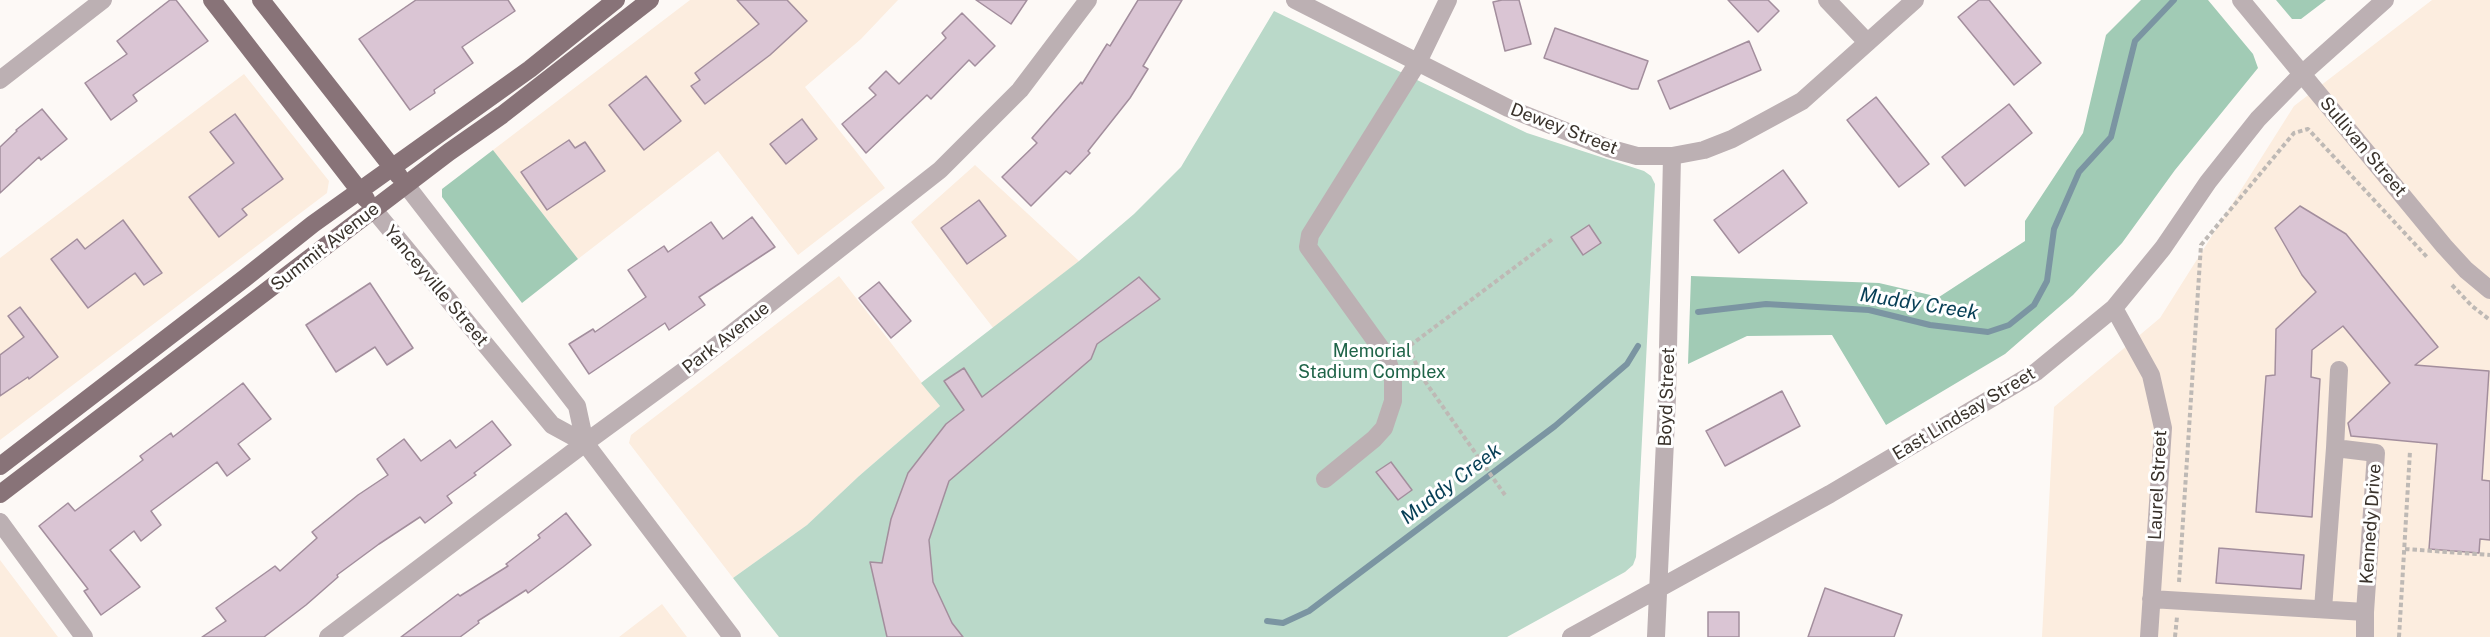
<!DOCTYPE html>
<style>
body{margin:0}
canvas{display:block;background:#fdf9f6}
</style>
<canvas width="2490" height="637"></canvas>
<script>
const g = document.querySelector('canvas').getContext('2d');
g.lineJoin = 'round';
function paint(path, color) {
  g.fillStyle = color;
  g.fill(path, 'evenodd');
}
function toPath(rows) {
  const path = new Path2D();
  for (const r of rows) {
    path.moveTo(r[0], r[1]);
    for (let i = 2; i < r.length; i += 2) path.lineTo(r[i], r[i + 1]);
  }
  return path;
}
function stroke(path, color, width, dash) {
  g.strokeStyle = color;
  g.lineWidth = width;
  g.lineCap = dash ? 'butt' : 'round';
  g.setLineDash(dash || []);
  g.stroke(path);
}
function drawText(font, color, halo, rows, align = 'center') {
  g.font = font + ' "Public Sans",sans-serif';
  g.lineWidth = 6;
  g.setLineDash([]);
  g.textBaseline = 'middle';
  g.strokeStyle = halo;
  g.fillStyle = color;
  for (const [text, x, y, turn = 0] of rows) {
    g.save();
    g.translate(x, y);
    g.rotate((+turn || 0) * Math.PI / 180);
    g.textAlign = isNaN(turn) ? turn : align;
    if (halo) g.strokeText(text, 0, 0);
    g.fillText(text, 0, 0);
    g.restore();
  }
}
const built = toPath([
 [690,0,898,0,861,39,805,87,885,188,798,255,718,151,578,259,493,150],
 [2432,0,2490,0,2490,637,2042,637,2054,407,2160,318,2294,106],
 [244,74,329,181,327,193,0,440,0,258],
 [975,165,1079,261,994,329,911,222],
 [839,276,940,406,859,476,807,525,733,578,629,443,631,435],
 [0,560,58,637,0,637],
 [662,604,687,637,619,637]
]);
const green = toPath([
 [1274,11,1527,133,1644,171,1651,176,1655,184,1636,557,1633,565,1625,572,1507,637,779,637,733,578,807,525,859,476,940,406,921,383,1079,261,1134,214,1181,167]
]);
const forest = toPath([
 [2141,0,2208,0,2253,54,2258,68,2175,170,2122,243,2073,295,2005,354,1886,425,1832,335,1747,336,1688,364,1691,276,1879,283,1939,297,2025,241,2025,221,2083,133,2106,35],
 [2276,0,2326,0,2301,19,2292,19],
 [493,150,578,259,522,303,442,197,442,189]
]);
const stream = toPath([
 [1698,312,1766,304,1869,310,1930,325,1988,332,2009,325,2034,305,2047,281,2054,229,2079,172,2111,137,2135,41,2174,0],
 [1267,621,1283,623,1309,611,1555,426,1627,364,1638,346]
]);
const building = toPath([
 [170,0,176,0,208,41,133,95,137,101,111,120,85,83,127,54,117,41,170,0],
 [416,0,508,0,515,11,462,47,473,63,434,90,435,93,410,110,359,39,416,0],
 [737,0,787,0,807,21,770,55,705,104,691,86,700,80,695,73,759,24,737,0],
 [976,0,1027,0,1011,24,976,0],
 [1138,0,1182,0,1143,66,1148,69,1130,98,1088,151,1090,153,1070,174,1066,171,1031,206,1002,177,1037,143,1032,138,1081,82,1082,84,1107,44,1110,46,1138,0],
 [1502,0,1519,0,1531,44,1505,51,1493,2,1502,0],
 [1728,0,1768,0,1779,11,1758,32,1728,0],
 [1979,0,1989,0,2041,63,2014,85,1958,17,1979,0],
 [962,13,995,46,975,66,969,60,931,99,927,95,866,153,842,124,876,95,869,88,886,71,899,84,946,38,942,33,962,13],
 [1555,28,1648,61,1638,89,1632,89,1544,58,1555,28],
 [1749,41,1761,70,1670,109,1658,81,1749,41],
 [646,76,681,121,644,150,609,105,646,76],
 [1876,97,1929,164,1899,187,1847,120,1876,97],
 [2009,104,2032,133,1965,186,1942,157,2009,104],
 [42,109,67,139,41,160,39,157,0,193,0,147,17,131,16,130,42,109],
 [235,114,283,179,242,209,247,215,219,237,189,197,234,163,210,132,235,114],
 [802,119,817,139,786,164,770,144,802,119],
 [569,140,575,148,585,142,605,171,547,210,521,172,569,140],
 [1783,170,1807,203,1739,253,1714,220,1783,170],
 [979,200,1006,236,967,264,941,228,979,200],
 [2300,206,2346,234,2438,347,2415,365,2489,371,2482,480,2490,481,2490,540,2480,539,2479,553,2429,549,2437,444,2351,436,2348,423,2390,383,2343,326,2312,350,2311,377,2320,379,2312,517,2256,512,2266,376,2275,375,2276,329,2316,292,2302,275,2275,228,2300,206],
 [752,217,775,247,699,297,705,305,669,330,665,323,589,374,569,344,593,329,595,332,646,297,628,270,664,246,668,252,711,222,723,239,752,217],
 [123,220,162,273,144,285,135,273,88,308,51,259,77,239,85,249,123,220],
 [1589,225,1601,243,1583,255,1571,237,1589,225],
 [1139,277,1160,299,1097,344,1091,359,949,481,929,540,933,582,952,623,963,637,887,637,870,562,882,563,891,519,908,473,946,424,964,410,944,381,964,368,982,397,1139,277],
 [879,282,911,321,891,338,859,298,879,282],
 [370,283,413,348,387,365,375,347,336,372,306,325,370,283],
 [20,307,58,357,29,379,28,377,0,396,0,355,24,337,8,316,20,307],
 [243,383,271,419,238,444,250,459,227,476,217,462,151,511,161,525,141,541,134,531,110,550,140,587,101,615,84,591,88,589,39,526,68,503,75,511,143,460,140,456,171,433,173,437,243,383],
 [1782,391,1800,426,1725,466,1706,431,1782,391],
 [492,421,511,445,474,473,476,475,447,496,452,503,425,523,420,517,379,544,337,575,338,577,306,605,264,637,202,637,226,621,216,608,275,566,280,571,317,538,312,532,358,495,388,475,377,459,404,439,421,461,450,440,456,448,492,421],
 [1391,462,1412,490,1398,500,1376,472,1391,462],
 [566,513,591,545,563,567,528,593,526,590,478,621,479,623,460,637,401,637,458,594,460,596,508,566,506,564,540,538,538,535,566,513],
 [2219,548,2304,555,2301,589,2216,583,2219,548],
 [1825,588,1902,615,1894,637,1808,637,1825,588],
 [1708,612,1739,612,1739,637,1708,637,1708,612]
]);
const path = toPath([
 [2452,285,2472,306,2490,320],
 [1409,370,1423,379],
 [1505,495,1424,380,1408,347,1554,238],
 [2405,549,2490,555],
 [2179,582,2201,245,2294,133,2308,129,2427,257],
 [2175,637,2177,617],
 [2399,637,2410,451]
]);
const minor = toPath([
 [1295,0,1508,108,1608,148,1637,156,1672,156,1704,150,1732,139,1802,101,1915,0],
 [1827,0,1867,42],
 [2241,0,2444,246,2466,270,2490,290],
 [0,80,103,0],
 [406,185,577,406,585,443],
 [374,210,552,425,585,443,732,637],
 [2114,308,2151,375,2163,428,2149,637],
 [2335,448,2339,370],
 [1325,479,1374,439,1384,428,1393,401,1393,376,1385,354,1308,247,1310,235,1418,62,1448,0],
 [0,522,84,637],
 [2151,599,2365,612,2376,453,2335,448,2323,609],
 [328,637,585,443,689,367,940,170,1020,90,1088,0],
 [1571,637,1830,494,2036,372,2114,308,2163,248,2208,182,2258,119,2302,74,2385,0],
 [1656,637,1667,397,1672,156],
 [2365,637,2365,612]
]);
const major = toPath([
 [212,0,366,199],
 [261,0,399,176],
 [0,466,245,278,313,224,530,69,616,0],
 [0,494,449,152,502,115,650,0]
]);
const streetNames = [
 ["Dewey Street",1564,129,21],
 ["Sullivan Street",2363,147,50],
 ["Summit Avenue",325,247,-38],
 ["Yanceyville Street",436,286,50],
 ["Park Avenue",726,338,-38],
 ["Boyd Street",1667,397,-88],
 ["East Lindsay Street",1964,414,-31],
 ["Laurel Street",2158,485,-87],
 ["Kennedy Drive",2371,524,-86]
];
const parkNames = [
 ["Memorial",1372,351],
 ["Stadium Complex",1372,372]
];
const waterNames = [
 ["Muddy Creek",1919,304,9],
 ["Muddy Creek",1451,484,-37]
];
paint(built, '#fceddf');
paint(green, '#bad9c9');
paint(forest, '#a1cbb5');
stroke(stream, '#7b95a2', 6);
paint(building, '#dac5d4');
stroke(building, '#a38e9d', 1.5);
stroke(path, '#beb9b5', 4, [4.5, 3]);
stroke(minor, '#bcb0b3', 18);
stroke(major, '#887378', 18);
drawText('18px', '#39322b', '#fff', streetNames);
drawText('18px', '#1f6448', '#fff', parkNames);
drawText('italic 20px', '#063e55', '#fff', waterNames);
</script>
